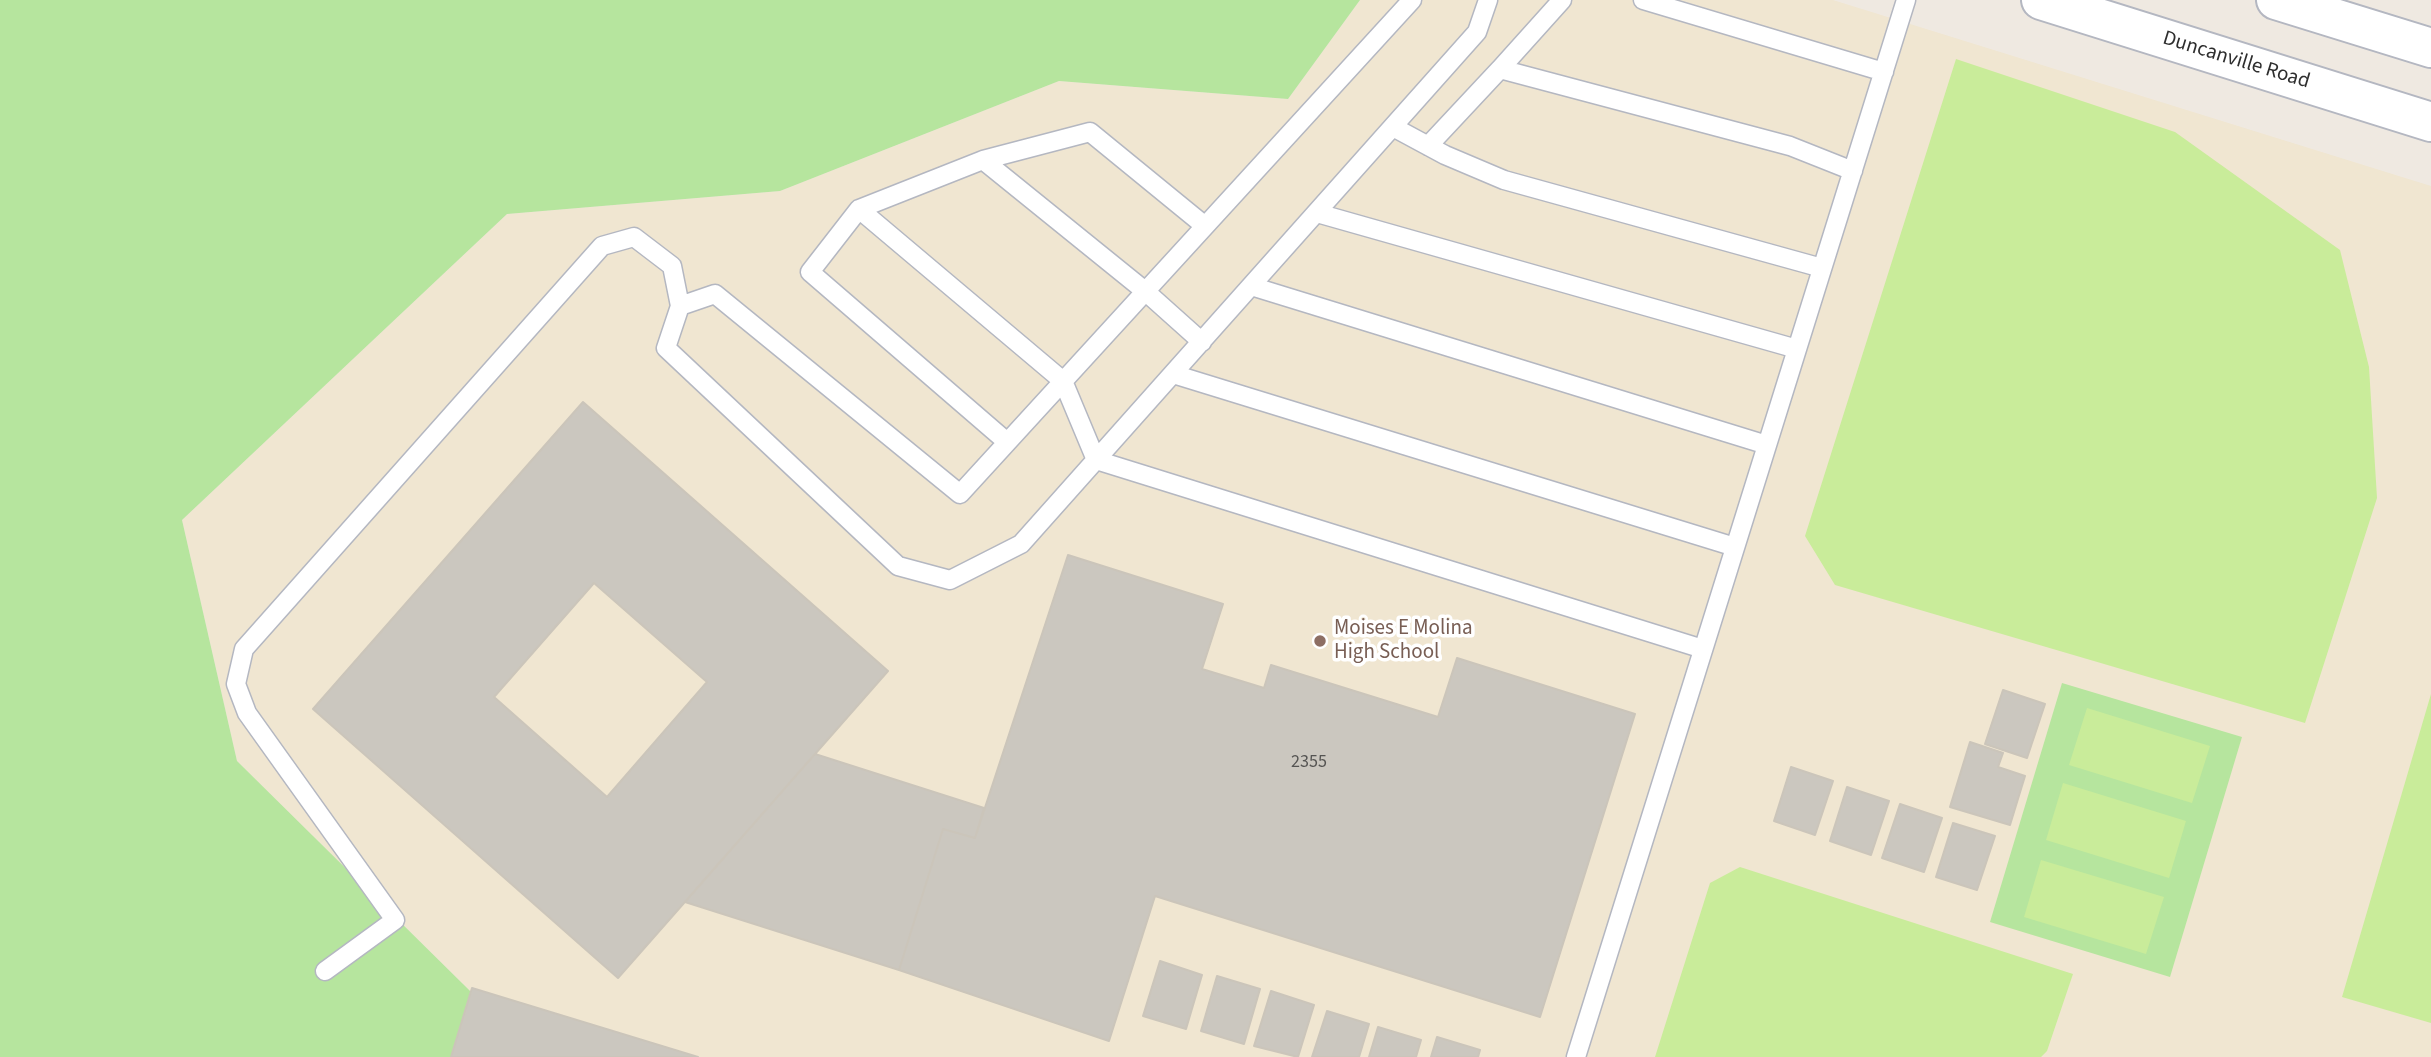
<!DOCTYPE html>
<style>
body{margin:0}
canvas{display:block;background:#efe9e1}
</style>
<canvas width="2431" height="1057"></canvas>
<script>
const g = document.querySelector('canvas').getContext('2d');
g.lineJoin = 'round';
function paint(path, color) {
  g.fillStyle = color;
  g.fill(path, 'evenodd');
}
function toPath(rows) {
  const path = new Path2D();
  for (const r of rows) {
    path.moveTo(r[0], r[1]);
    for (let i = 2; i < r.length; i += 2) path.lineTo(r[i], r[i + 1]);
  }
  return path;
}
function stroke(path, color, width, dash) {
  g.strokeStyle = color;
  g.lineWidth = width;
  g.lineCap = dash ? 'butt' : 'round';
  g.setLineDash(dash || []);
  g.stroke(path);
}
function drawText(font, color, halo, rows, align = 'center') {
  g.font = font + ' "Source Sans 3",sans-serif';
  g.lineWidth = 7;
  g.setLineDash([]);
  g.textBaseline = 'middle';
  g.strokeStyle = halo;
  g.fillStyle = color;
  for (const [text, x, y, turn = 0] of rows) {
    g.save();
    g.translate(x, y);
    g.rotate((+turn || 0) * Math.PI / 180);
    g.textAlign = isNaN(turn) ? turn : align;
    if (halo) g.strokeText(text, 0, 0);
    g.fillText(text, 0, 0);
    g.restore();
  }
}
const education = toPath([
 [1360,0,1833,0,2431,186,2431,1057,537,1057,237,761,182,520,507,214,780,191,1059,81,1288,99]
]);
const green = toPath([
 [0,0,1360,0,1288,99,1059,81,780,191,507,214,182,520,237,761,537,1057,0,1057],
 [2062,683,2242,737,2170,977,1990,922]
]);
const pitch = toPath([
 [1956,59,2175,132,2340,250,2369,367,2377,498,2305,723,1835,585,1805,536],
 [2431,694,2431,1023,2342,997],
 [2087,708,2210,746,2192,803,2069,765],
 [2063,783,2186,821,2169,878,2046,840],
 [2041,860,2164,897,2146,954,2024,917],
 [1740,867,2073,974,2047,1051,2041,1057,1655,1057,1710,883]
]);
const building = toPath([
 [583,402,888,671,618,978,313,709,583,402],
 [594,583,707,682,607,797,494,697,594,583],
 [1068,555,1223,604,1202,669,1264,688,1271,665,1438,717,1457,658,1635,714,1540,1017,1155,896,1109,1041,899,970,943,829,975,838,1068,555],
 [2003,690,2045,704,2027,758,1985,744,2003,690],
 [1970,742,2003,753,1998,767,2025,776,2010,825,1950,807,1970,742],
 [815,754,984,808,975,838,943,829,899,970,685,902,815,754],
 [1791,767,1833,781,1815,835,1774,821,1791,767],
 [1847,787,1889,801,1871,855,1830,841,1847,787],
 [1900,804,1942,818,1924,872,1882,858,1900,804],
 [1953,823,1995,836,1977,890,1936,877,1953,823],
 [1160,961,1202,975,1186,1029,1143,1016,1160,961],
 [1217,976,1260,989,1244,1044,1201,1031,1217,976],
 [472,988,698,1057,451,1057,472,988],
 [1271,991,1314,1005,1298,1057,1254,1046,1271,991],
 [1327,1011,1369,1024,1359,1057,1312,1057,1327,1011],
 [1378,1027,1421,1040,1416,1057,1369,1057,1378,1027],
 [1437,1037,1480,1050,1478,1057,1431,1057,1437,1037]
]);
const lane = toPath([
 [1643,0,1884,72],
 [1500,69,1562,0],
 [1393,127,1445,155,1504,180,1822,268],
 [1428,146,1500,69,1790,146,1853,171],
 [983,160,1145,291,1202,342],
 [859,209,810,272,1007,442],
 [1317,213,1797,349],
 [1205,226,1090,132,983,160,859,209,1063,381,1096,460,1703,649],
 [1251,286,1767,445],
 [680,306,715,294,960,494,1412,0],
 [1173,374,1735,547],
 [325,971,395,920,247,713,236,684,244,649,602,246,634,237,672,266,680,306,666,348,898,566,950,580,1021,544,1477,32,1488,0],
 [1576,1057,1906,0]
]);
const secondary = toPath([
 [2041,0,2431,122],
 [2276,0,2431,48]
]);
const markers = [
 [1320,641,7,"#8d6e63"]
];
const numberNames = [
 ["2355",1309,763]
];
const streetNames = [
 ["Duncanville Road",2236,61,17]
];
const educationNames = [
 ["Moises E Molina",1334,629],
 ["High School",1334,653]
];
paint(education, '#f0e6d1');
paint(green, '#b6e59e');
paint(pitch, '#c9ec9a');
paint(building, '#cbc7bf');
stroke(building, '#cbc5ba', 2);
stroke(lane, '#b4b7c1', 21);
stroke(secondary, '#b4b7c1', 42);
stroke(lane, '#fff', 18);
stroke(secondary, '#fff', 38);
for (const [x, y, r, color] of markers) {
  const dot = new Path2D();
  dot.arc(x, y, r, 0, 2 * Math.PI);
  g.fillStyle = color;
  g.fill(dot);
  stroke(dot, '#fff', 2.5);
}
drawText('18px', '#555452', null, numberNames);
drawText('21px', '#2e2e2e', '#fff', streetNames);
drawText('21px', '#785e54', '#fff', educationNames, 'left');
</script>
